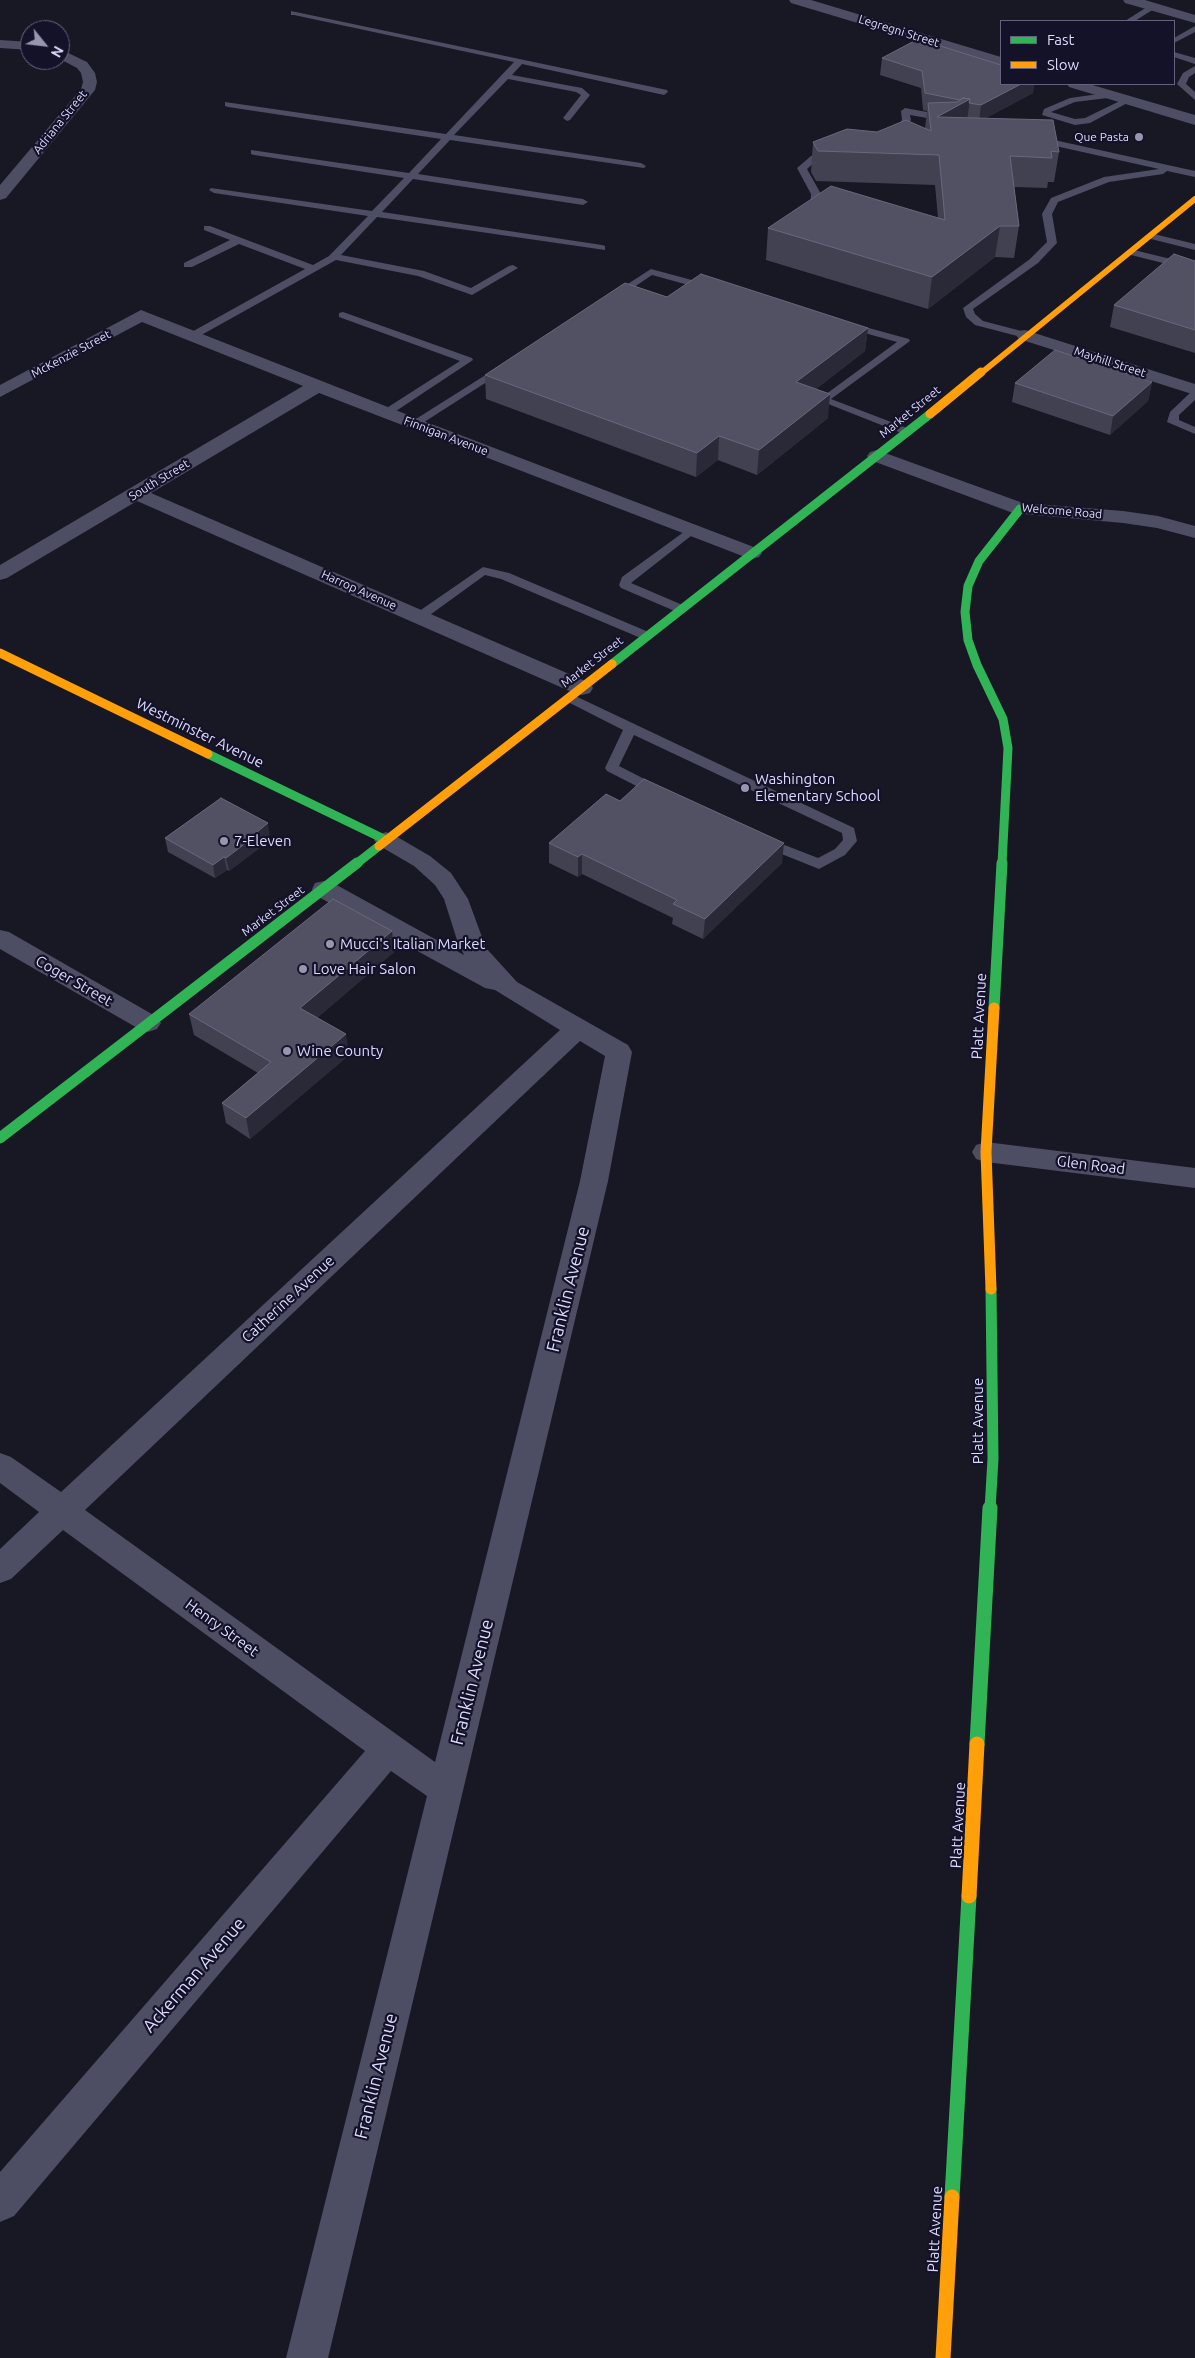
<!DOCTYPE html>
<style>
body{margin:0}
#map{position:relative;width:1195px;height:2358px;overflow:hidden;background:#181724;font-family:Ubuntu,sans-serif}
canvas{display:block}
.legend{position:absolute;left:1000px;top:20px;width:175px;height:65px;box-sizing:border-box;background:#141229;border:1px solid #64627e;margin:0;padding:6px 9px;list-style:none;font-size:15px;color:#dcdbfd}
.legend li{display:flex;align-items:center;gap:10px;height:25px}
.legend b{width:25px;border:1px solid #64627e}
.north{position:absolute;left:20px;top:20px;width:50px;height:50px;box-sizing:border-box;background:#141229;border:1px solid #64627e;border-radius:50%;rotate:119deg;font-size:14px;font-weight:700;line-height:20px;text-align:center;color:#dcdbfd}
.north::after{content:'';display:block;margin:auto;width:18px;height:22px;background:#9796b1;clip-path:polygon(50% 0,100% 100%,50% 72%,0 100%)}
</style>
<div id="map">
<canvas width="1195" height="2358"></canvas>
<ul class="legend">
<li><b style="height:6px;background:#30b455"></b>Fast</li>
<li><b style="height:6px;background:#ff9f0a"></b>Slow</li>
</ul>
<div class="north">N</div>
</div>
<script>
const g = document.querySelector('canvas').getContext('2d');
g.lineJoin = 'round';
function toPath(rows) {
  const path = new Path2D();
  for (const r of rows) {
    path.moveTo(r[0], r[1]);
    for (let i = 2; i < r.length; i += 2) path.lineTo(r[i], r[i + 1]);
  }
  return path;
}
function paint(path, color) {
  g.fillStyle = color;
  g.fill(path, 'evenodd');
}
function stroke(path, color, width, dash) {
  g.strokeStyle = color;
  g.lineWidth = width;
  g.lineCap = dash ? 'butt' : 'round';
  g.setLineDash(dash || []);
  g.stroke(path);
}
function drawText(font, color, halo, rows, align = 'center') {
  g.font = font + ' Ubuntu,sans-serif';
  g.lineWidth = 4.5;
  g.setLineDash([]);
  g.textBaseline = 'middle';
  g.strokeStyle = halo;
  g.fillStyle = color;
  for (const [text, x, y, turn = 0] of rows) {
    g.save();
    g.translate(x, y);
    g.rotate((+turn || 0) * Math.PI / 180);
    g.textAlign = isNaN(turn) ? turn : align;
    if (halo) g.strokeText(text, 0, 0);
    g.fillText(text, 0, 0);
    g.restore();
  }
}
const lane = toPath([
 [1150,5,1157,7,1135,21,1125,21,1150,5],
 [291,11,667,90,668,92,664,95,522,64,512,75,582,88,590,95,570,120,567,121,563,118,581,95,576,92,508,79,454,135,641,163,646,166,644,168,450,140,418,174,583,199,588,202,583,205,413,179,382,212,602,245,605,246,605,250,377,217,341,255,424,271,471,288,509,266,513,265,518,268,472,295,418,276,336,260,196,338,188,338,188,334,305,269,239,244,192,267,184,267,184,263,230,240,204,230,204,226,210,226,313,265,329,256,368,216,214,193,209,190,211,188,372,211,404,178,254,155,251,154,251,150,409,173,441,139,228,107,225,106,225,102,446,134,514,62,294,15,291,15,291,11],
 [1195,26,1195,32,1174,43,1174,38,1195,26],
 [1174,52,1195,58,1195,64,1174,57,1174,52],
 [1195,66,1195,73,1189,77,1186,84,1195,92,1195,100,1177,84,1183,73,1195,66],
 [1113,92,1117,95,1116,97,1075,102,1051,112,1075,119,1085,118,1126,98,1133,100,1090,123,1075,125,1042,115,1044,109,1070,98,1113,92],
 [905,108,949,116,953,119,949,122,910,115,911,120,905,128,905,140,900,143,895,140,896,128,902,120,901,111,905,108],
 [1036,136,1195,171,1195,177,1167,171,1163,174,1109,182,1058,202,1052,214,1057,243,1055,245,1038,263,973,309,975,314,983,321,1029,333,1030,335,1025,338,975,325,966,317,963,308,1030,259,1047,242,1042,214,1051,198,1104,177,1159,169,1033,141,1033,137,1036,136],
 [829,148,837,150,817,160,807,169,821,194,820,217,815,220,810,217,811,194,797,168,811,156,829,148],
 [1150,233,1195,244,1195,250,1147,238,1145,236,1150,233],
 [1130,249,1195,265,1195,271,1127,254,1125,252,1130,249],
 [651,269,714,286,715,288,710,291,652,275,618,298,610,298,609,296,651,269],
 [343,312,472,358,473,360,390,415,382,415,382,411,460,361,339,317,339,313,343,312],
 [847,322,909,339,910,341,831,399,912,430,912,434,904,434,818,400,897,342,843,327,843,323,847,322],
 [503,364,507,365,507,369,418,426,414,427,408,424,503,364],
 [1195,391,1195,400,1179,415,1179,420,1195,427,1195,434,1167,422,1170,412,1191,392,1195,391],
 [692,526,698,530,696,532,631,583,685,606,687,609,685,612,677,612,621,588,619,585,622,577,692,526],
 [483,567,509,573,651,633,653,636,651,639,643,639,501,579,485,575,423,620,415,620,413,617,415,614,483,567],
 [569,693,854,828,857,841,845,855,819,869,759,845,757,842,759,839,764,837,818,858,835,849,843,840,842,833,634,735,619,766,664,789,666,792,664,795,654,795,607,771,605,768,623,730,564,700,563,697,569,693]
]);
const street = toPath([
 [789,0,811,0,1001,57,1001,66,791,3,789,0],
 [1123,0,1145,0,1195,15,1195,23,1125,3,1123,0],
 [0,40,30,42,30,50,0,48,0,40],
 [60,49,87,62,95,73,97,82,95,90,6,198,0,200,0,185,81,89,83,82,81,73,77,68,60,59,60,49],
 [1067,84,1089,84,1195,115,1195,125,1069,87,1067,84],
 [141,310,421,420,759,549,762,553,759,557,752,559,745,557,319,393,151,493,590,683,593,688,590,693,582,695,574,693,137,501,7,578,0,580,0,565,303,386,142,322,0,397,0,385,141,310],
 [1025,330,1195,384,1195,395,1019,339,1016,335,1019,331,1025,330],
 [877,450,1023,503,1123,511,1158,516,1195,526,1195,538,1157,528,1123,523,1013,513,870,460,867,456,870,452,877,450],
 [386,832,394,835,430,856,451,873,468,899,486,948,517,982,628,1045,632,1052,608,1181,328,2358,286,2358,427,1796,391,1771,14,2216,0,2222,0,2172,365,1751,63,1530,11,1579,0,1583,0,1549,39,1512,0,1483,0,1453,11,1457,61,1492,560,1030,495,990,485,988,315,895,312,889,315,883,324,881,333,883,464,955,457,940,444,899,435,885,414,866,378,845,374,840,378,835,386,832],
 [580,1041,605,1056,580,1181,435,1762,85,1510,580,1041],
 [0,930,9,932,157,1017,161,1023,157,1029,148,1032,139,1029,0,949,0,930],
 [986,1142,1195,1168,1195,1188,986,1162,976,1159,972,1152,976,1145,986,1142]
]);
const fastFar2 = toPath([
 [612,664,930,414],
 [208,754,386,840],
 [356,864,379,846],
 [1002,864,1008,748,1003,719,977,665,968,640,965,612,968,586,979,561,1020,509]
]);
const fastFar1 = toPath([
 [994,1008,1002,863],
 [0,1138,357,863],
 [990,1509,993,1459,991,1289]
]);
const fast = toPath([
 [977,1744,990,1508],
 [952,2197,969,1896]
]);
const slowFar3 = toPath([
 [980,374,1195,199]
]);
const slowFar2 = toPath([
 [930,414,981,372],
 [0,653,208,754],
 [379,846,612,664]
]);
const slowFar1 = toPath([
 [991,1289,986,1152,994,1008]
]);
const slow = toPath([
 [969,1896,977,1744],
 [943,2358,952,2197]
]);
const wall = toPath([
 [882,58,1001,84,1034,84,1033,93,986,118,1059,152,1054,182,1048,182,1047,188,1014,187,1019,226,1014,258,995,257,928,309,766,260,768,228,938,218,935,185,816,181,811,172,813,142,877,132,925,128,927,111,923,110,921,88,880,75],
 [1195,261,1195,353,1110,327,1114,305],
 [667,297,868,328,865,351,816,389,828,418,757,475,718,460,696,477,486,399,485,375],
 [1152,382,1148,401,1110,435,1012,402,1015,383],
 [620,801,782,863,703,939,672,924,673,918,582,874,578,877,549,863,549,843],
 [270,837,261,844,261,847,229,871,227,870,215,878,168,852,165,838],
 [392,931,394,952,317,1018,349,1055,250,1139,226,1123,222,1103,258,1073,194,1035,189,1014]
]);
const shadedWall = toPath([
 [1021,84,1034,84,1033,93,979,122,981,105],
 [970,99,966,129,937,117],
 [1000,226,995,257,928,309,932,277],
 [868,328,865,351,794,406,796,382],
 [1152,382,1148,401,1110,435,1113,416],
 [830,394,828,418,757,475,759,450],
 [719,436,718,460,696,477,697,453],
 [268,823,270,837,261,844,261,847,229,871,226,858,257,832],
 [784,843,782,863,703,939,705,919],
 [582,854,582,874,578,877,578,857],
 [224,857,227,870,215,878,213,865],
 [392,931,394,952,304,1029,300,1008],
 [346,1034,349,1055,250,1139,246,1118]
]);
const building = toPath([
 [918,39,1001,65,1001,84,1021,84,981,105,969,103,970,99,963,98,960,100,925,93,922,71,882,58,918,39],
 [963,98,970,99,937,117,1053,120,1059,152,1051,151,1052,158,1010,156,1019,226,1000,226,932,277,768,228,831,186,945,220,939,155,818,151,813,142,847,129,877,132,906,120,931,131,928,103,957,102,963,98],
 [1174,254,1195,261,1195,330,1114,305,1174,254],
 [701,274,868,328,796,382,830,394,759,450,719,436,697,453,485,375,625,283,667,297,701,274],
 [1055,350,1152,382,1113,416,1015,383,1055,350],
 [644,779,784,843,705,919,673,904,677,900,582,854,578,857,549,843,606,794,620,801,644,779],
 [221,798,268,823,257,832,259,833,226,858,224,857,213,865,165,838,221,798],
 [333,899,392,931,300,1008,346,1034,246,1118,222,1103,271,1062,189,1014,333,899]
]);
const markers = [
 [1139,137,5,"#9796b1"],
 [745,788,5,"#9796b1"],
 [224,841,5,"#9796b1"],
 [330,944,5,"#9796b1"],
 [303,969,5,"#9796b1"],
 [287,1051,5,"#9796b1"]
];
const farStreetnames = [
 ["Legregni Street",899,31,17],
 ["Adriana Street",60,122,-51],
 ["McKenzie Street",71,354,-28],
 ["Mayhill Street",1110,362,18],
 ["Market Street",910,412,-39],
 ["Finnigan Avenue",446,436,21],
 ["South Street",159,480,-31],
 ["Welcome Road",1062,511,5],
 ["Harrop Avenue",359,590,24],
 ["Market Street",592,662,-38],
 ["Market Street",273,911,-37]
];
const farPoinames = [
 ["Que Pasta",1129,137]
];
const streetNames = [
 ["Westminster Avenue",200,733,26],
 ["Coger Street",74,981,30],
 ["Platt Avenue",979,1016,-87],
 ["Glen Road",1091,1165,7],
 ["Catherine Avenue",288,1299,-43],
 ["Platt Avenue",978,1421,-90],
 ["Henry Street",222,1628,36],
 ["Platt Avenue",958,1825,-87],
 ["Platt Avenue",935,2229,-87]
];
const poiNames = [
 ["Washington",755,779],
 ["Elementary School",755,796],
 ["7-Eleven",234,841],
 ["Mucci's Italian Market",340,944],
 ["Love Hair Salon",313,969],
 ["Wine County",297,1051]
];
const nearStreetnames = [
 ["Franklin Avenue",568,1289,-76],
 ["Franklin Avenue",472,1682,-76],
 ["Ackerman Avenue",194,1975,-49],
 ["Franklin Avenue",376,2076,-76]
];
paint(lane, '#4d4d63');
paint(street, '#4d4d63');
stroke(fastFar2, '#30b455', 9);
stroke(fastFar1, '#30b455', 11);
stroke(fast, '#30b455', 15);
stroke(slowFar3, '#ff9f0a', 6);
stroke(slowFar2, '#ff9f0a', 9);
stroke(slowFar1, '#ff9f0a', 11);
stroke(slow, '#ff9f0a', 15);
paint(wall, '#424152');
paint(shadedWall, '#2a2938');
paint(building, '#525164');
stroke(building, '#68677c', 1);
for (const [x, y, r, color] of markers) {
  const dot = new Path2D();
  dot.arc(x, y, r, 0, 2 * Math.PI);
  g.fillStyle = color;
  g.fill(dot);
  stroke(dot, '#141229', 2);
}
drawText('12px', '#dcdbfd', '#141229', farStreetnames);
drawText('12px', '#dcdbfd', '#141229', farPoinames, 'right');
drawText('15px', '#dcdbfd', '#141229', streetNames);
drawText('15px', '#dcdbfd', '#141229', poiNames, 'left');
drawText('18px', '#dcdbfd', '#141229', nearStreetnames);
</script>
